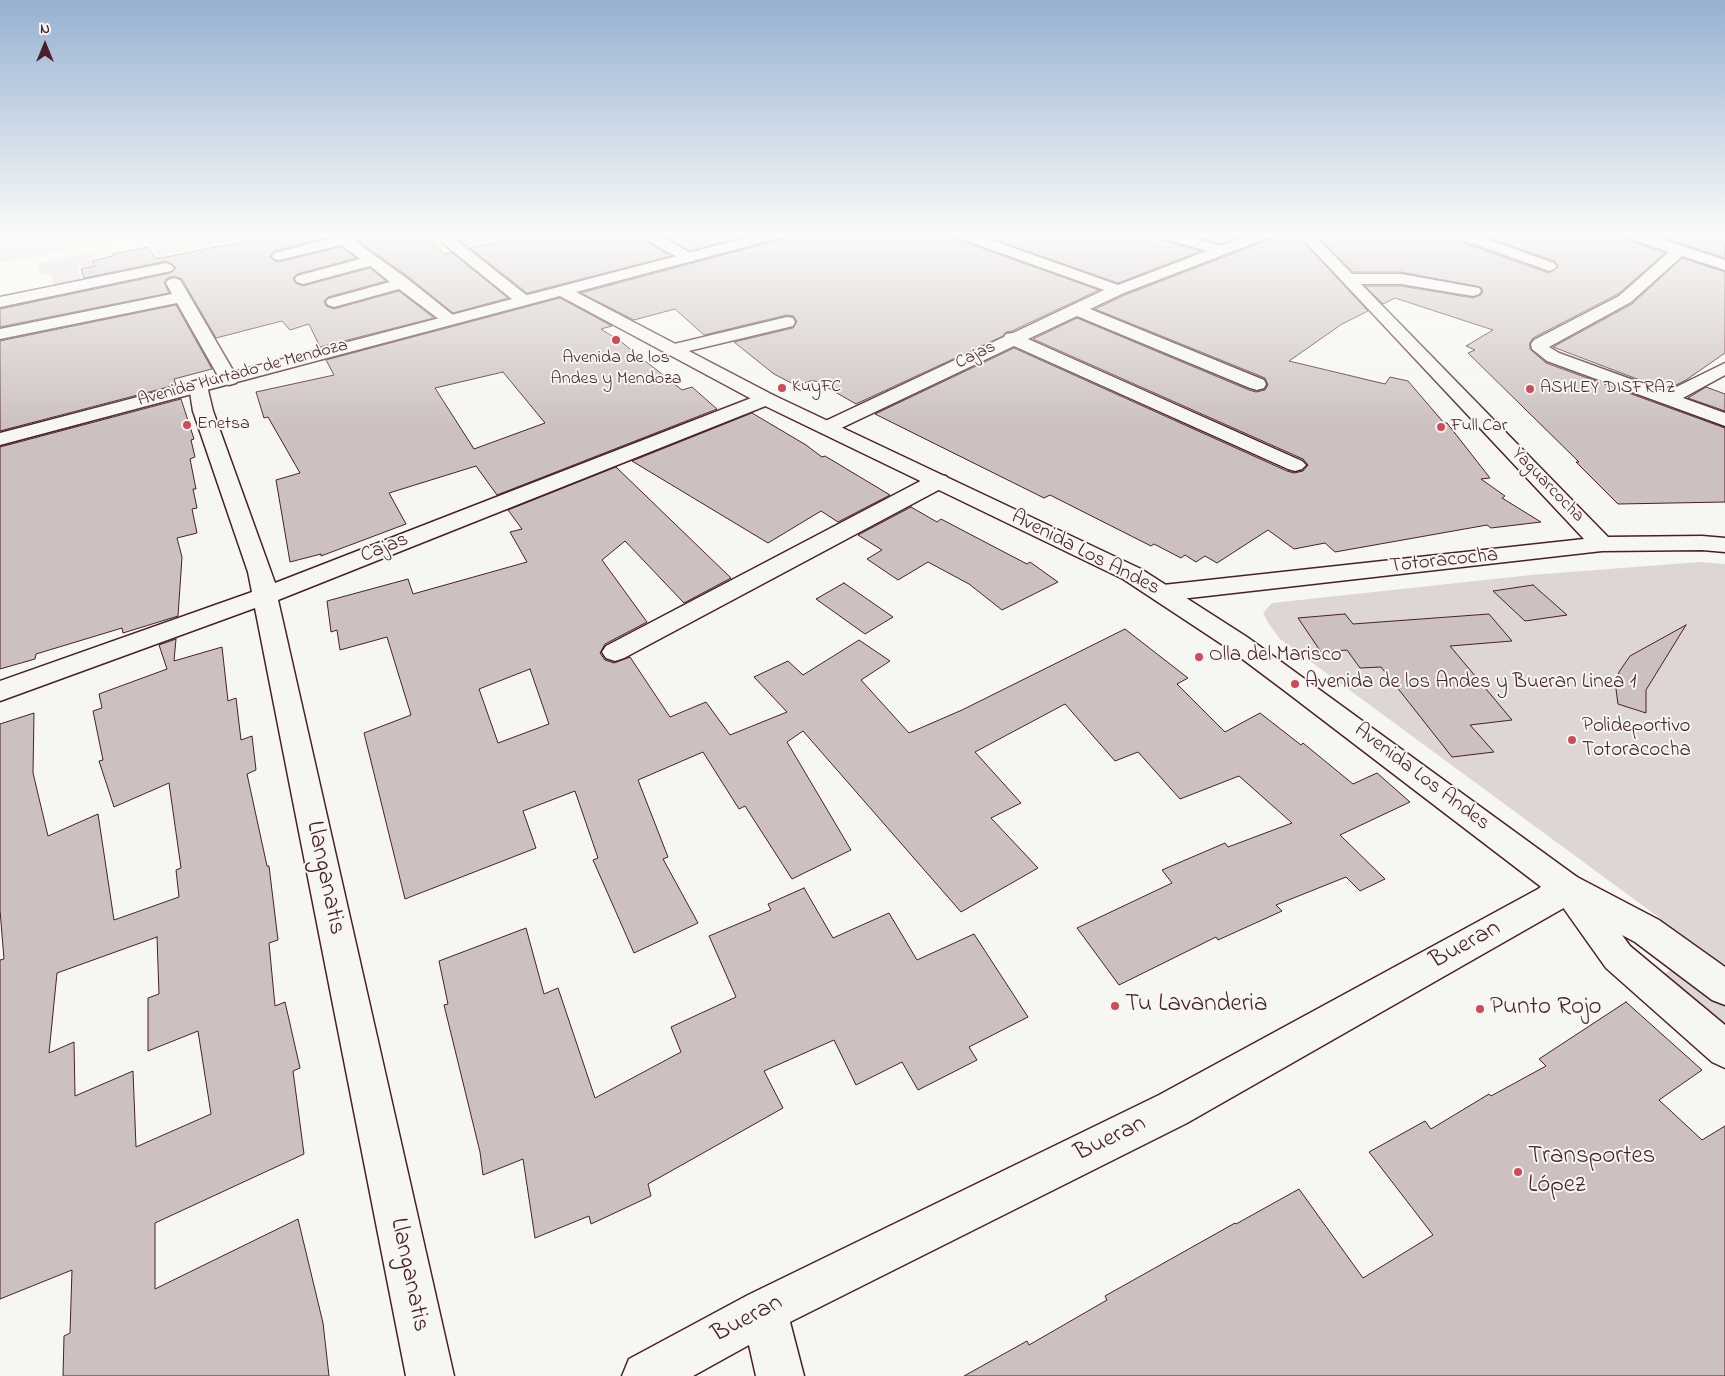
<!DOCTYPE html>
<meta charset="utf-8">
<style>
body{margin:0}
#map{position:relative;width:1725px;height:1376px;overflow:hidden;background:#f6f6f2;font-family:"Indie Flower",sans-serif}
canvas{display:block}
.north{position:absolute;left:20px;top:20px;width:50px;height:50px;-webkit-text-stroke:4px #f6f6f2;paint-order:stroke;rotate:0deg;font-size:14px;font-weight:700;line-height:20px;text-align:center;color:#4a1f2b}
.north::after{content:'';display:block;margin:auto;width:18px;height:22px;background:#4a1f2b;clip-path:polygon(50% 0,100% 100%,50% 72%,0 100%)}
</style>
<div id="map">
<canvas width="1725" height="1376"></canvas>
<div class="north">N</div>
</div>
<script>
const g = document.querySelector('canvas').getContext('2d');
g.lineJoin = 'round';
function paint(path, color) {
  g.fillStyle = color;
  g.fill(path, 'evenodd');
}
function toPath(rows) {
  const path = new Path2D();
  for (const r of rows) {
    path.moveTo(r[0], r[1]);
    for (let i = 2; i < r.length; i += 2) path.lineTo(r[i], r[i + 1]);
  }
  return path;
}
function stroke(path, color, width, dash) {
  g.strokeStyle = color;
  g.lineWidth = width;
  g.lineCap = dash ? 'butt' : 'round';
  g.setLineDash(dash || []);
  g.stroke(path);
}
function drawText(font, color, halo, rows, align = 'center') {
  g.font = font + ' "Indie Flower",sans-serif';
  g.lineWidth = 4;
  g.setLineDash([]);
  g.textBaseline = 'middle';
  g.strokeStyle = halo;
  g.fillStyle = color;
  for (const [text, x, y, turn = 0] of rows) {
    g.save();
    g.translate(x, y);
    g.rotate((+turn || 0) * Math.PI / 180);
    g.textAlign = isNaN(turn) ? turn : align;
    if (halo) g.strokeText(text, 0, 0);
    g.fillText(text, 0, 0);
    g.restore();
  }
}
const green = toPath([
 [32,234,146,234,0,263,0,240],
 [151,234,268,234,157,256,143,236],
 [350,234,507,234,511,236,466,247,451,238,378,254],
 [92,252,94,259,89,260,92,266,78,268,81,281,54,287,51,274,41,275,38,263],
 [1700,562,1725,564,1725,966,1280,639,1269,624,1263,613,1272,603,1531,575],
 [1673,970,1725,999,1725,1040,1661,979,1665,973]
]);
const building = toPath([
 [245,234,327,234,329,237,274,251,270,257,274,261,279,262,341,247,356,258,297,274,293,278,295,283,303,286,370,268,386,281,328,297,324,301,326,306,334,309,399,291,434,318,320,347,309,324,290,330,282,321,216,338,182,279,173,276,167,278,164,282,169,293,0,327,0,309,171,273,176,268,172,264,166,261,84,278,81,269,95,266,92,261,113,256,112,254,148,247,156,259,251,240,245,234],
 [348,234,423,234,445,254,451,252,508,298,453,313,410,278,348,234],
 [531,234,638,234,641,239,671,256,527,293,470,248,531,234],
 [661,234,754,234,690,251,661,234],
 [786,234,952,234,955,239,1099,290,1012,331,1006,332,1003,336,856,404,816,381,810,381,797,386,774,374,734,342,793,328,797,321,793,316,787,315,704,335,675,309,634,320,581,293,782,239,786,234],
 [979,234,1154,234,1157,239,1201,251,1118,283,979,234],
 [1186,234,1247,234,1221,244,1186,234],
 [1274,234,1296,234,1368,311,1342,324,1289,361,1385,384,1390,377,1408,381,1444,423,1447,423,1490,478,1481,479,1505,496,1502,498,1541,522,1491,528,1487,525,1335,552,1325,543,1294,549,1268,530,1217,563,1205,556,1196,562,1185,555,1181,558,1154,544,1151,546,1050,495,1044,498,875,414,1014,348,1287,471,1294,473,1303,471,1308,465,1303,459,1033,339,1077,318,1249,390,1256,392,1265,390,1268,385,1265,378,1095,309,1125,295,1271,239,1274,234],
 [1316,234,1450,234,1453,239,1548,273,1558,267,1555,261,1477,234,1622,234,1625,239,1665,253,1618,294,1533,338,1530,343,1530,349,1546,363,1725,428,1725,502,1618,504,1576,462,1579,462,1468,353,1475,350,1466,346,1493,330,1395,298,1383,304,1365,286,1401,286,1473,298,1481,295,1483,292,1481,287,1401,272,1353,272,1316,234],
 [1651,234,1697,234,1725,243,1725,258,1651,234],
 [1682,258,1725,272,1725,353,1686,380,1666,390,1553,347,1632,304,1682,258],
 [560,298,612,326,601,329,620,341,682,390,692,387,717,409,497,495,476,466,389,493,406,524,321,556,321,554,290,562,276,480,300,473,268,417,264,418,256,392,334,375,326,360,560,298],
 [503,372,545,423,474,449,435,388,503,372],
 [176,305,212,369,174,379,176,385,0,431,0,341,176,305],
 [1706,387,1725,394,1725,411,1688,398,1706,387],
 [181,399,194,439,191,440,195,457,190,459,196,489,193,489,197,508,192,509,197,533,177,538,182,557,178,616,123,633,122,628,36,654,35,659,0,669,0,447,181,399],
 [752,413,806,445,822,457,825,456,890,495,838,522,821,511,768,543,632,461,752,413],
 [616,467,731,578,684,603,625,541,602,560,647,622,605,644,600,653,605,660,614,663,630,657,670,717,706,702,730,735,787,712,754,677,788,661,803,675,859,640,890,661,861,680,909,733,962,710,1125,629,1188,678,1177,684,1225,732,1260,713,1301,745,1303,743,1353,784,1377,773,1410,802,1340,835,1385,879,1360,891,1346,877,1276,905,1282,911,1218,940,1216,937,1119,985,1077,928,1172,883,1162,870,1225,843,1228,847,1292,823,1239,776,1180,799,1138,752,1115,761,1065,704,975,752,1021,803,991,818,1038,868,961,912,803,731,787,742,851,850,792,879,745,806,739,809,703,752,638,780,668,857,663,859,698,923,634,953,593,860,598,858,575,791,523,811,536,848,405,899,364,733,411,715,387,637,340,650,337,630,331,632,327,601,408,579,413,594,527,562,510,532,522,529,508,510,616,467],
 [530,669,549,724,498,743,479,689,530,669],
 [911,507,937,522,941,519,1027,564,1030,562,1058,582,1002,610,969,584,928,562,898,580,867,559,882,550,858,535,911,507],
 [844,583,893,617,865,634,816,599,844,583],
 [1533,585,1567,615,1525,621,1493,591,1533,585],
 [1345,614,1353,624,1489,614,1512,641,1450,646,1512,720,1470,725,1494,752,1452,757,1381,667,1360,668,1347,650,1321,652,1298,618,1345,614],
 [1686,625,1646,690,1646,713,1618,704,1616,689,1619,672,1630,656,1686,625],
 [176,639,174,661,222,647,228,701,236,698,241,740,252,736,256,770,247,774,267,866,269,866,278,940,269,943,275,1006,285,1002,300,1068,293,1071,304,1154,155,1223,155,1289,298,1219,323,1323,329,1376,63,1376,64,1336,70,1333,72,1270,0,1299,0,960,4,959,0,910,0,724,34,713,33,773,48,836,98,814,114,920,179,897,176,870,181,868,169,783,114,807,99,761,103,760,93,711,102,708,99,694,167,669,159,645,176,639],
 [157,937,159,994,148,998,148,1051,198,1031,211,1114,136,1147,133,1071,75,1096,74,1042,49,1053,57,973,157,937],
 [804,888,833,938,889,913,917,960,974,934,1028,1017,969,1047,977,1060,918,1090,902,1062,856,1085,834,1040,764,1071,783,1108,648,1184,651,1196,591,1224,589,1216,535,1238,523,1159,483,1175,480,1152,444,1005,448,1004,439,961,526,928,544,994,558,988,595,1098,681,1052,671,1027,736,997,709,936,771,910,768,904,804,888],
 [1626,1002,1702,1070,1659,1100,1702,1140,1725,1126,1725,1376,964,1376,1027,1341,1029,1345,1107,1300,1105,1296,1235,1223,1236,1224,1299,1189,1363,1278,1433,1235,1369,1152,1425,1121,1431,1129,1489,1094,1491,1096,1546,1066,1539,1059,1626,1002]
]);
const street = toPath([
 [329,234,345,234,409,280,458,319,456,323,450,324,444,323,399,289,334,307,328,305,326,302,328,299,390,282,370,266,303,284,297,282,295,279,297,276,360,259,341,245,279,260,274,259,272,256,274,253,333,238,329,234],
 [640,234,657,234,694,255,697,258,694,261,684,261,642,237,640,234],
 [954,234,974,234,1118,285,1207,251,1158,237,1156,234,1179,234,1221,246,1252,234,1272,234,1270,237,1124,293,1090,309,1264,380,1266,384,1264,388,1257,390,1250,388,1077,316,1028,339,1302,461,1306,465,1302,469,1295,471,1288,469,1014,346,835,431,828,433,821,431,818,427,821,423,1004,337,1006,334,1013,333,1104,290,956,237,954,234],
 [1298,234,1313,234,1352,274,1401,274,1479,288,1481,291,1479,294,1473,296,1401,284,1361,284,1608,537,1702,536,1725,538,1725,552,1702,550,1602,551,1163,601,1154,599,1151,593,1154,587,1163,585,1584,539,1298,234],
 [1452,234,1472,234,1554,263,1557,266,1554,269,1549,271,1544,269,1454,237,1452,234],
 [1624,234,1645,234,1725,260,1725,270,1682,256,1631,302,1549,347,1559,353,1666,392,1725,363,1725,375,1683,398,1725,413,1725,426,1547,361,1532,349,1531,344,1534,340,1619,296,1669,252,1626,237,1624,234],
 [449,237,454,238,530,298,532,301,530,304,518,304,444,244,442,241,444,238,449,237],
 [166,263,171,265,174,268,171,271,0,307,0,297,166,263],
 [174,278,180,280,182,283,238,379,236,383,229,385,222,383,177,303,0,339,0,329,172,294,166,283,168,280,174,278],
 [787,317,793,318,795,322,793,326,672,355,666,354,663,350,666,346,787,317],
 [198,380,205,382,207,386,213,411,275,583,759,395,766,393,773,395,776,399,773,403,278,600,454,1376,406,1376,255,608,0,701,0,681,252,592,248,572,193,411,189,386,191,382,198,380],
 [938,475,946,476,949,481,946,486,624,658,615,661,606,658,602,652,606,646,930,476,938,475],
 [1565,873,1577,877,1582,887,1577,897,1562,909,1187,1123,790,1322,804,1376,756,1376,749,1345,693,1376,622,1376,629,1359,748,1295,1159,1095,1538,889,1553,877,1565,873]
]);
const secondary = toPath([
 [761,234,784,234,782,237,576,292,773,395,1141,569,1247,637,1577,877,1659,920,1725,967,1725,1005,1712,1000,1635,942,1622,935,1630,946,1725,1025,1725,1068,1712,1062,1606,968,1557,899,1285,691,1229,649,1123,579,759,403,560,296,0,445,0,433,761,234]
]);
const markers = [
 [616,340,5,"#d1495b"],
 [782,388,5,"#d1495b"],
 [1530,389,5,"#d1495b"],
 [187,425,5,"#d1495b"],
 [1441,427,5,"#d1495b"],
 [1199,657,5,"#d1495b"],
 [1295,684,5,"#d1495b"],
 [1572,740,5,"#d1495b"],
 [1115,1006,5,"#d1495b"],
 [1480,1009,5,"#d1495b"],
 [1518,1172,5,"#d1495b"]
];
const farStreetnames = [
 ["Cajas",976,356,-26],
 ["Avenida Hurtado de Mendoza",243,374,-15],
 ["Yaguarcocha",1547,486,46]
];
const farPoinames = [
 ["Avenida de los",616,359,"center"],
 ["Andes y Mendoza",616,380,"center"],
 ["KuyFC",792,388],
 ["ASHLEY DISFRAZ",1540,389],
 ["Enetsa",197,425],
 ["Full Car",1451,427]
];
const streetNames = [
 ["Cajas",385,549,-22],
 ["Avenida Los Andes",1085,554,27],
 ["Totoracocha",1444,562,-6],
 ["Avenida Los Andes",1421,778,37]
];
const poiNames = [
 ["Olla del Marisco",1209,657],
 ["Avenida de los Andes y Bueran Linea 1",1305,684],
 ["Polideportivo",1582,728],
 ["Totoracocha",1582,752]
];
const nearStreetnames = [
 ["Llanganatis",324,878,78],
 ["Bueran",1466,946,-29],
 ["Bueran",1111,1140,-26],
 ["Llanganatis",408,1275,78],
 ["Bueran",748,1320,-28]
];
const nearPoinames = [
 ["Tu Lavanderia",1125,1006],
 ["Punto Rojo",1490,1009],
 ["Transportes",1528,1158],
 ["López",1528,1187]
];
paint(green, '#ddd6d5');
paint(building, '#ccc1c0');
stroke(building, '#4a1f2b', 1);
stroke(street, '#4a1f2b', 3);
stroke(secondary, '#4a1f2b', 3);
paint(street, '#f6f6f2');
paint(secondary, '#f6f6f2');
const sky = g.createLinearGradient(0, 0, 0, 427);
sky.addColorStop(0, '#96b1d1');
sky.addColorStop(0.55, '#fbfbf9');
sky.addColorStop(1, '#fbfbf900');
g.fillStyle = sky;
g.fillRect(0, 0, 1725, 427);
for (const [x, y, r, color] of markers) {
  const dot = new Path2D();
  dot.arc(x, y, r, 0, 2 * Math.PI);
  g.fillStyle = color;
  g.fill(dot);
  stroke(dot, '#f6f6f2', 2);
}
drawText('18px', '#4a1f2b', '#f6f6f2', farStreetnames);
drawText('18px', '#4a1f2b', '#f6f6f2', farPoinames, 'left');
drawText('21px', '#4a1f2b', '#f6f6f2', streetNames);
drawText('21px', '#4a1f2b', '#f6f6f2', poiNames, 'left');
drawText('25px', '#4a1f2b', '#f6f6f2', nearStreetnames);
drawText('25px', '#4a1f2b', '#f6f6f2', nearPoinames, 'left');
</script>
